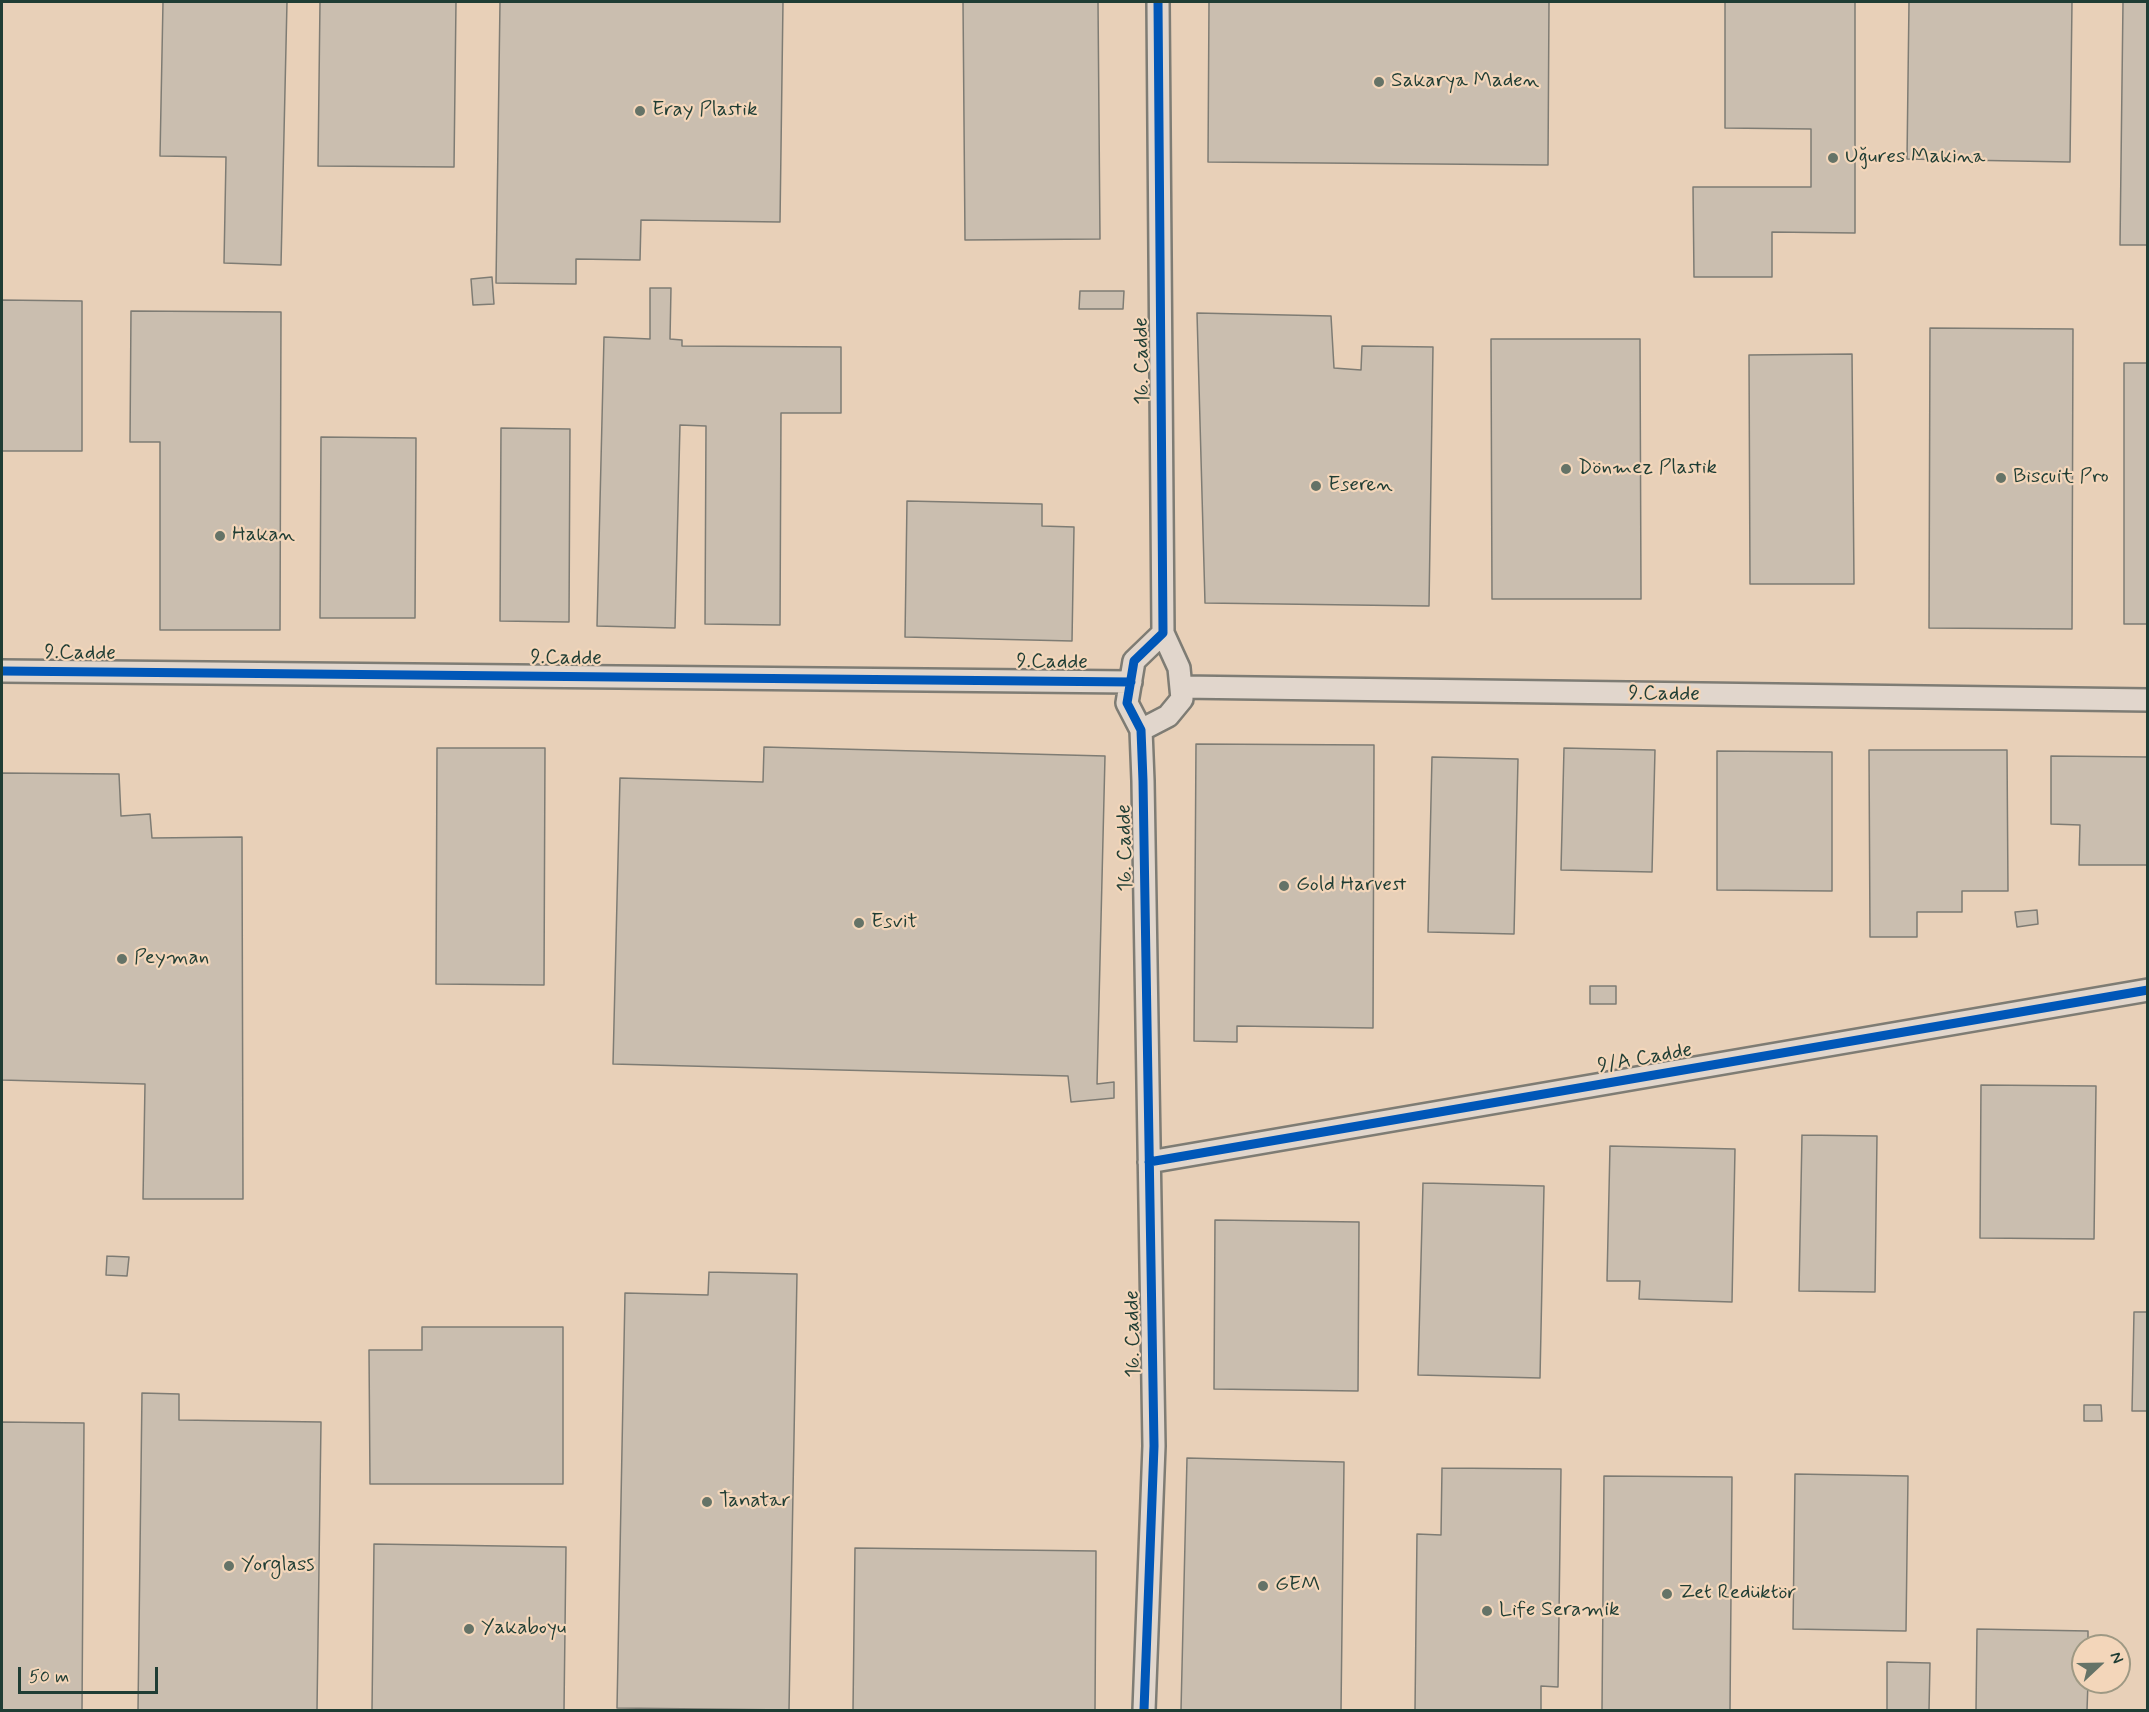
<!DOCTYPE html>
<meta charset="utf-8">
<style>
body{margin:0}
#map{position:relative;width:2149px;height:1712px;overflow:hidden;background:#e6d6c7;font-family:Mynerve,sans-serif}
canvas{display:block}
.frame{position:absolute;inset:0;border:3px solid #1f3d34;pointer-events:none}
.north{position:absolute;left:2071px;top:1634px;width:60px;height:60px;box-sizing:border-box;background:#f3d6ba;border:2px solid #9e9984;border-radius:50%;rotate:68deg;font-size:16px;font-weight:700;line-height:24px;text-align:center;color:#1f3d34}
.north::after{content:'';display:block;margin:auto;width:21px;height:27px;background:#657367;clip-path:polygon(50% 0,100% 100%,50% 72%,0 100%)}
.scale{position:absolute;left:18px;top:1667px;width:140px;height:27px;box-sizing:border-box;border:3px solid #1f3d34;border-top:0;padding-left:8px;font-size:18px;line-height:21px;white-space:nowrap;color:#1f3d34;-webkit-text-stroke:4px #f3d6ba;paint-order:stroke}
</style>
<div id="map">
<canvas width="2149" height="1712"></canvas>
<div class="frame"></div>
<div class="north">N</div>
<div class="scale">50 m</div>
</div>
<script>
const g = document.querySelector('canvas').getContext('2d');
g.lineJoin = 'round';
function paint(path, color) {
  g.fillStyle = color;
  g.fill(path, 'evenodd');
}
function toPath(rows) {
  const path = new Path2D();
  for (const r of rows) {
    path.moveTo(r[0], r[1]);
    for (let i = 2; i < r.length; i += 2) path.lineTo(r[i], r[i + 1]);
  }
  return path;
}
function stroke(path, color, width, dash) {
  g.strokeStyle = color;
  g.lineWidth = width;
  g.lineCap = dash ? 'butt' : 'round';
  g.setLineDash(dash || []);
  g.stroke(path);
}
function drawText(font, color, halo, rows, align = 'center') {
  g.font = font + ' Mynerve,sans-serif';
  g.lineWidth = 4.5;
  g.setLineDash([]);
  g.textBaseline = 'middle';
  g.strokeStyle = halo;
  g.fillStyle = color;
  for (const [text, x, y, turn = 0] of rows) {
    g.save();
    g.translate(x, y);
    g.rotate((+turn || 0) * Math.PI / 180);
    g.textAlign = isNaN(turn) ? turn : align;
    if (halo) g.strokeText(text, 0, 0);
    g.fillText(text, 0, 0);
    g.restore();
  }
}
const built = toPath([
 [2,2,2147,2,2147,1710,2,1710],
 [2083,1646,2119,1646,2119,1682,2083,1682]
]);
const building = toPath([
 [163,2,287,2,281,265,224,263,226,157,160,156,163,2],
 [320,2,456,2,454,167,318,166,320,2],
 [500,2,783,2,780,222,641,220,640,260,576,259,576,284,496,283,500,2],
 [963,2,1098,2,1100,239,965,240,963,2],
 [1209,2,1549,2,1548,165,1208,162,1209,2],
 [1725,2,1855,2,1855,233,1772,232,1772,277,1694,277,1693,187,1811,187,1811,129,1725,128,1725,2],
 [1909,2,2072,2,2070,162,1907,159,1909,2],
 [2123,2,2148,2,2148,245,2120,245,2123,2],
 [492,277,494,304,473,305,471,279,492,277],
 [650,288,671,288,670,339,682,340,682,346,841,347,841,413,781,413,780,625,705,624,706,426,680,425,675,628,597,626,604,337,650,339,650,288],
 [1080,291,1124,291,1123,309,1079,309,1080,291],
 [2,300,82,301,82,451,2,451,2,300],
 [131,311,281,312,280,630,160,630,160,442,130,442,131,311],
 [1197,313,1331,316,1334,368,1361,370,1362,346,1433,347,1429,606,1205,603,1197,313],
 [1930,328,2073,329,2072,629,1929,628,1930,328],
 [1491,339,1640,339,1641,599,1492,599,1491,339],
 [1852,354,1854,584,1750,584,1749,355,1852,354],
 [2124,363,2148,363,2148,624,2124,624,2124,363],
 [501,428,570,429,569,622,500,621,501,428],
 [321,437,416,438,415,618,320,618,321,437],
 [907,501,1042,504,1042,526,1074,527,1072,641,905,637,907,501],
 [1196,744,1374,745,1373,1028,1237,1026,1237,1042,1194,1041,1196,744],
 [764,747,1105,756,1097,1084,1114,1082,1114,1098,1071,1102,1068,1076,613,1064,620,778,763,782,764,747],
 [437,748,545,748,544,985,436,984,437,748],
 [1564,748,1655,750,1652,872,1561,870,1564,748],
 [1869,750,2007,750,2008,891,1962,891,1962,912,1917,912,1917,937,1870,937,1869,750],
 [1717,751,1832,752,1832,891,1717,890,1717,751],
 [2051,756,2148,757,2148,865,2079,865,2080,825,2051,824,2051,756],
 [1432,757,1518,759,1514,934,1428,932,1432,757],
 [2,773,119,774,121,816,150,814,152,838,242,837,243,1199,143,1199,145,1084,2,1080,2,773],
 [2037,910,2038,924,2017,927,2015,912,2037,910],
 [1590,986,1616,986,1616,1004,1590,1004,1590,986],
 [1981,1085,2096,1086,2094,1239,1980,1238,1981,1085],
 [1802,1135,1877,1136,1875,1292,1799,1291,1802,1135],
 [1610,1146,1735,1149,1732,1302,1639,1299,1640,1281,1607,1281,1610,1146],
 [1423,1183,1544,1186,1540,1378,1418,1375,1423,1183],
 [1215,1220,1359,1222,1358,1391,1214,1389,1215,1220],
 [107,1256,129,1257,127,1276,106,1275,107,1256],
 [709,1272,797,1274,789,1710,617,1708,625,1293,708,1295,709,1272],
 [2134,1312,2148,1312,2148,1411,2132,1411,2134,1312],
 [422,1327,563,1327,563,1484,370,1484,369,1350,422,1350,422,1327],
 [142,1393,179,1394,179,1420,321,1422,317,1710,138,1710,142,1393],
 [2084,1405,2101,1405,2102,1421,2084,1421,2084,1405],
 [2,1422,84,1423,82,1710,2,1710,2,1422],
 [1187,1458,1344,1462,1341,1710,1181,1710,1187,1458],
 [1442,1468,1561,1469,1558,1687,1541,1686,1541,1710,1415,1710,1417,1534,1441,1535,1442,1468],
 [1795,1474,1908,1476,1906,1631,1793,1629,1795,1474],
 [1604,1476,1732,1477,1730,1710,1602,1710,1604,1476],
 [374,1544,566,1547,564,1710,372,1710,374,1544],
 [855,1548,1096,1551,1095,1710,853,1710,855,1548],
 [1977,1629,2088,1631,2088,1646,2083,1646,2083,1682,2088,1682,2087,1710,1976,1710,1977,1629],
 [1887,1662,1930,1663,1929,1710,1887,1710,1887,1662]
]);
const minor = toPath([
 [2,671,1131,682],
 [1181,687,2148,700],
 [1141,730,1168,716,1182,699,1179,668,1163,633],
 [1149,1162,2148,990],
 [1144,1710,1154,1446,1143,781,1141,730,1127,703,1134,661,1163,633,1158,2]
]);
const cycleway = toPath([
 [2,671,1131,682],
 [1149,1162,2148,990],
 [1144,1710,1154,1446,1143,781,1141,730,1127,703,1134,661,1163,633,1158,2]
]);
const markers = [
 [1379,82,6,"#657367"],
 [640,111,6,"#657367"],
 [1833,158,6,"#657367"],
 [1566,469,6,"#657367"],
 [2001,478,6,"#657367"],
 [1316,486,6,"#657367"],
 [220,536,6,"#657367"],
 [1284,886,6,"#657367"],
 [859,923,6,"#657367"],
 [122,959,6,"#657367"],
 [707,1502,6,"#657367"],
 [229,1566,6,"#657367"],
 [1263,1586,6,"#657367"],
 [1667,1594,6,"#657367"],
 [1487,1611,6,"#657367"],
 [469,1629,6,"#657367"]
];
const poiNames = [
 ["Sakarya Maden",1391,82],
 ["Eray Plastik",652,111],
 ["Uğures Makina",1845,158],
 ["Dönmez Plastik",1578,469],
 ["Biscuit Pro",2013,478],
 ["Eseren",1328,486],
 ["Hakan",232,536],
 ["Gold Harvest",1296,886],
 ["Esvit",871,923],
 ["Peyman",134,959],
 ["Tanatar",719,1502],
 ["Yorglass",241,1566],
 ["GEM",1275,1586],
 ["Zet Redüktör",1679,1594],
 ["Life Seramik",1499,1611],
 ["Yakaboyu",481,1629]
];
const streetNames = [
 ["16. Cadde",1143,361,-91],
 ["9.Cadde",80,654,1],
 ["9.Cadde",566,659,1],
 ["9.Cadde",1052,663,1],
 ["9.Cadde",1664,695,1],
 ["16. Cadde",1126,848,-91],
 ["9/A Cadde",1645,1059,-10],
 ["16. Cadde",1134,1334,-91]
];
paint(built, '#e8d0b8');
paint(building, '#cabeaf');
stroke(building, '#7e7c74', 1.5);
stroke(minor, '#7e7c74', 26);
stroke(minor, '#e1d6cc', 21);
stroke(cycleway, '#0057b8', 9);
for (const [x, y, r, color] of markers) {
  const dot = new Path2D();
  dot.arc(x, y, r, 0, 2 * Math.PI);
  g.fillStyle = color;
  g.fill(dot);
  stroke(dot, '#f3d6ba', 2);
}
drawText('21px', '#1f3d34', '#f3d6ba', poiNames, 'left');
drawText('21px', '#1f3d34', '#f3d6ba', streetNames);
</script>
